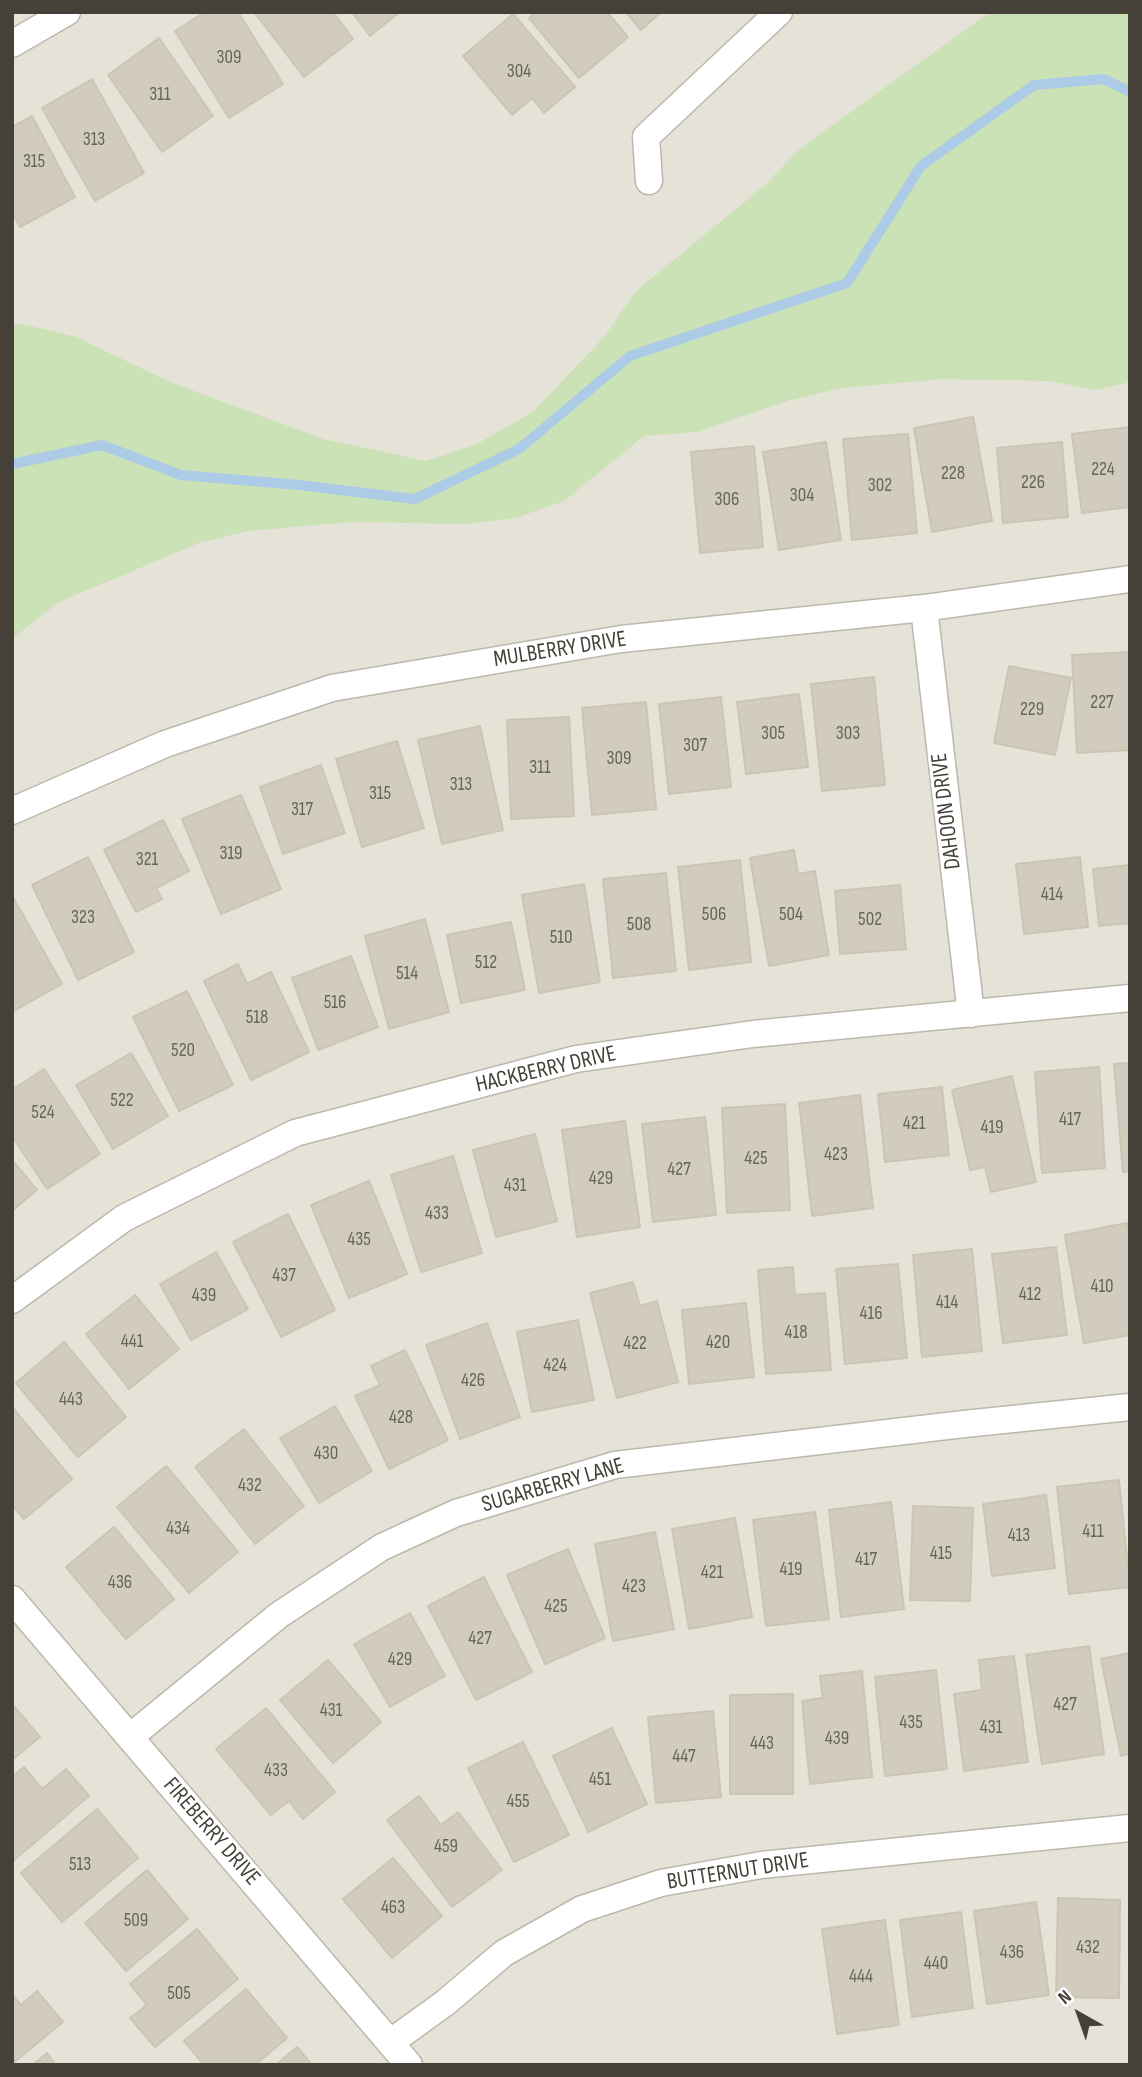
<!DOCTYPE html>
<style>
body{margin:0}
#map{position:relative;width:1142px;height:2077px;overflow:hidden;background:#f2f0e9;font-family:"Sofia Sans Condensed",sans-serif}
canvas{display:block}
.frame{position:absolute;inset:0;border:14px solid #454138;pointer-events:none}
.north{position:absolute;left:1044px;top:1979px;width:70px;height:70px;-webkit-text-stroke:5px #fff;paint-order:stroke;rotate:320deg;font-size:19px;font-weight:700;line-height:28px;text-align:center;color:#454138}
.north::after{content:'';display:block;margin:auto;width:24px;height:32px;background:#454138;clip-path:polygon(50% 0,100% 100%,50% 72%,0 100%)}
</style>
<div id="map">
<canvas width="1142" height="2077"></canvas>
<div class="frame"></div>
<div class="north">N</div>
</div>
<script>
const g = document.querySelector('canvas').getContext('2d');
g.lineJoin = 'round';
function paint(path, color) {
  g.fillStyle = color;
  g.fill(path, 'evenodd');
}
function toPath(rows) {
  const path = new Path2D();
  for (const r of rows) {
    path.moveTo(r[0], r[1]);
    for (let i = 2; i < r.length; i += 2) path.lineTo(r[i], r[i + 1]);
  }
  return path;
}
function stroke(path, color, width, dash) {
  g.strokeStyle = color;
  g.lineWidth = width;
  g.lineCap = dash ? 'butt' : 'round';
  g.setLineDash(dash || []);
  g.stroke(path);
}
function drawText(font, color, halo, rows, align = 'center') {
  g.font = font + ' "Sofia Sans Condensed",sans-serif';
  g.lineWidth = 6;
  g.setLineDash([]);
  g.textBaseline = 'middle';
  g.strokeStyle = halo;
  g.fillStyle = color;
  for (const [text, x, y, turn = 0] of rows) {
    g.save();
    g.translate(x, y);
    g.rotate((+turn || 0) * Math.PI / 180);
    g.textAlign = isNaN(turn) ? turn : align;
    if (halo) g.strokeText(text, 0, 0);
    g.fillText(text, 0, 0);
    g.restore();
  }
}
const residential = toPath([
 [12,12,1130,12,1130,2065,12,2065]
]);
const green = toPath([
 [990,12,1130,12,1130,382,1096,390,1049,381,942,379,842,388,790,400,696,432,644,436,564,501,516,518,466,524,352,522,249,531,199,543,59,602,12,639,12,325,22,324,76,337,170,382,323,439,426,461,477,444,534,411,605,336,636,291,764,186,801,148]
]);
const stream = toPath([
 [12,464,102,445,181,475,299,485,415,499,519,449,630,356,847,283,921,166,1034,85,1104,79,1130,92]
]);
const building = toPath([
 [205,12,238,12,283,84,229,118,175,31,205,12],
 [254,12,333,12,353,39,304,77,254,12],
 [352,12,400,12,370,36,352,12],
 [536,12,607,12,628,37,579,78,529,18,536,12],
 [626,12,661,12,641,30,626,12],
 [513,14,575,87,544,113,532,98,512,115,463,56,513,14],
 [159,38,213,116,162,152,108,75,159,38],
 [92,79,144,173,95,201,42,108,92,79],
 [32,116,75,197,20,227,12,212,12,127,32,116],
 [973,417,992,521,932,532,914,428,973,417],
 [1130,427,1130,507,1082,513,1072,434,1130,427],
 [908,434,917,533,852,540,843,439,908,434],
 [826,442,841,540,779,550,763,452,826,442],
 [1062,442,1068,517,1003,523,997,448,1062,442],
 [754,446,763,547,700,553,691,452,754,446],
 [1130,652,1130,750,1077,753,1072,655,1130,652],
 [1009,666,1071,678,1055,755,994,743,1009,666],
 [874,677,885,785,822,791,811,684,874,677],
 [799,694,808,767,746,774,737,702,799,694],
 [721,697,731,787,669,794,659,704,721,697],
 [646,702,656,809,592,815,582,708,646,702],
 [569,717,574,816,511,819,507,720,569,717],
 [480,726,503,830,442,844,418,740,480,726],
 [397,741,424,828,362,847,336,759,397,741],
 [321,765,345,833,283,854,260,787,321,765],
 [241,795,281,889,221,914,182,819,241,795],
 [163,820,189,871,156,888,162,899,136,912,104,850,163,820],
 [794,850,798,874,815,871,829,955,769,966,750,858,794,850],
 [88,857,134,952,78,980,32,885,88,857],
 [1080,857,1088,927,1024,934,1016,864,1080,857],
 [740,860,751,962,689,970,678,867,740,860],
 [1130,865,1130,923,1099,926,1093,869,1130,865],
 [666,873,676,971,613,978,603,879,666,873],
 [584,884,600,982,539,993,522,895,584,884],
 [900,885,906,949,840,954,835,891,900,885],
 [14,899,62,984,12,1012,12,900,14,899],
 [425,919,449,1012,389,1029,365,936,425,919],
 [511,922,525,990,461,1003,447,935,511,922],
 [351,956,378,1027,318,1050,292,978,351,956],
 [238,964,247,984,271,972,309,1052,251,1080,204,981,238,964],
 [187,991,233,1085,179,1111,133,1017,187,991],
 [131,1053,168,1116,113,1149,76,1085,131,1053],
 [1130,1063,1130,1171,1123,1172,1114,1064,1130,1063],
 [1099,1067,1105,1168,1042,1173,1035,1072,1099,1067],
 [44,1069,100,1154,47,1189,12,1136,12,1090,44,1069],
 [1012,1076,1036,1182,991,1192,985,1167,970,1170,952,1090,1012,1076],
 [942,1087,949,1155,885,1162,878,1094,942,1087],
 [860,1095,873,1208,812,1216,799,1103,860,1095],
 [785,1104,790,1210,727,1213,722,1108,785,1104],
 [705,1117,716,1215,653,1222,642,1124,705,1117],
 [625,1121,640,1227,577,1237,562,1130,625,1121],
 [535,1134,557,1221,496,1237,473,1150,535,1134],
 [453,1156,482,1253,421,1272,391,1175,453,1156],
 [12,1160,37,1190,12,1211,12,1160],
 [369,1181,407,1274,349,1298,311,1205,369,1181],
 [288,1214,335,1310,281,1337,233,1242,288,1214],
 [1127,1223,1130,1240,1130,1335,1084,1343,1065,1235,1127,1223],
 [1056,1247,1067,1335,1003,1343,992,1254,1056,1247],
 [972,1249,982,1351,922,1357,913,1255,972,1249],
 [216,1252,248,1309,191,1340,160,1284,216,1252],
 [898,1264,907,1358,845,1364,836,1269,898,1264],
 [793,1267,795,1295,825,1293,831,1370,766,1374,758,1270,793,1267],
 [633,1282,640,1306,657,1301,678,1382,617,1398,590,1293,633,1282],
 [135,1295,179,1349,129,1389,86,1334,135,1295],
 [746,1303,754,1377,689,1384,682,1310,746,1303],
 [578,1320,594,1400,532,1412,517,1332,578,1320],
 [487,1323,520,1417,460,1439,426,1345,487,1323],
 [64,1342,126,1417,78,1457,16,1383,64,1342],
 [405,1350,448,1440,389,1469,355,1396,380,1385,371,1366,405,1350],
 [335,1406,372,1471,319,1503,280,1438,335,1406],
 [12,1407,72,1479,24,1519,12,1505,12,1407],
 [244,1429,304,1506,255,1544,195,1467,244,1429],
 [166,1466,238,1552,189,1593,117,1507,166,1466],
 [1119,1480,1130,1587,1069,1594,1057,1487,1119,1480],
 [1046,1495,1055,1568,992,1576,983,1504,1046,1495],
 [891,1502,904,1609,841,1617,829,1510,891,1502],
 [913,1506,973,1508,970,1601,910,1600,913,1506],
 [815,1512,829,1619,766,1626,753,1520,815,1512],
 [735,1518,752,1617,689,1629,672,1529,735,1518],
 [114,1527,174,1599,126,1639,66,1567,114,1527],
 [655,1532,674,1629,613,1641,595,1544,655,1532],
 [568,1549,605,1638,545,1664,507,1575,568,1549],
 [484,1577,532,1672,476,1700,428,1606,484,1577],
 [410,1613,445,1676,390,1707,354,1644,410,1613],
 [1089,1646,1104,1754,1042,1764,1026,1655,1089,1646],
 [1130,1653,1130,1754,1121,1756,1101,1659,1130,1653],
 [1014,1656,1028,1762,964,1771,954,1694,982,1690,979,1660,1014,1656],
 [328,1660,381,1722,333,1763,280,1700,328,1660],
 [936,1670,947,1769,885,1776,875,1677,936,1670],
 [862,1671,872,1777,810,1784,802,1701,823,1698,820,1676,862,1671],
 [793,1694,793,1794,730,1794,730,1695,793,1694],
 [12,1704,40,1737,12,1760,12,1704],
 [266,1708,335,1792,303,1819,289,1801,271,1815,216,1749,266,1708],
 [713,1711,721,1797,656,1803,648,1717,713,1711],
 [612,1728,647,1804,588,1832,553,1756,612,1728],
 [523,1742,569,1835,514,1862,468,1768,523,1742],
 [24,1767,42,1789,66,1769,89,1796,12,1862,12,1777,24,1767],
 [419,1796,441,1825,458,1812,502,1870,452,1907,387,1820,419,1796],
 [97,1809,138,1858,62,1922,21,1873,97,1809],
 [393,1858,442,1916,392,1958,343,1899,393,1858],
 [147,1870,188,1919,126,1971,85,1923,147,1870],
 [1058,1898,1120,1900,1119,1998,1056,1997,1058,1898],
 [1036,1902,1049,1995,987,2004,974,1911,1036,1902],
 [961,1912,973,2008,912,2017,900,1920,961,1912],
 [885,1920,899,2025,837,2034,822,1929,885,1920],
 [197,1929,238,1979,155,2047,130,2018,147,2005,130,1984,197,1929],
 [246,1989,287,2038,255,2065,204,2065,184,2041,246,1989],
 [37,1991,63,2022,12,2064,12,1995,21,2005,37,1991],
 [297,2047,312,2065,276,2065,297,2047],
 [47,2053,56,2065,33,2065,47,2053]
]);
const street = toPath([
 [12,44,67,12],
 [649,181,646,137,779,12],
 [924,608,971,1014],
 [12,811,165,744,332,688,621,639,924,608,1130,579],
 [12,1300,124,1218,295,1133,576,1059,753,1034,1130,998],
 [12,1599,409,2065],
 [130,1737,279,1615,382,1547,456,1513,615,1465,964,1424,1130,1407],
 [391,2042,445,2003,504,1953,582,1909,661,1883,761,1865,1130,1828]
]);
const numberNames = [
 ["309",229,58],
 ["304",519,72],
 ["311",160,95],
 ["313",94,140],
 ["315",34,162],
 ["224",1103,470],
 ["228",953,474],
 ["226",1033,483],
 ["302",880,486],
 ["304",802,496],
 ["306",727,500],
 ["227",1102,703],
 ["229",1032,710],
 ["305",773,734],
 ["303",848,734],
 ["307",695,746],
 ["309",619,759],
 ["311",540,768],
 ["313",461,785],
 ["315",380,794],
 ["317",302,810],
 ["319",231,854],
 ["321",147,860],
 ["414",1052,895],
 ["506",714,915],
 ["504",791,915],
 ["323",83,918],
 ["502",870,920],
 ["508",639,925],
 ["510",561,938],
 ["512",486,963],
 ["514",407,974],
 ["516",335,1003],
 ["518",257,1018],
 ["520",183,1051],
 ["522",122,1101],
 ["524",43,1113],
 ["417",1070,1120],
 ["421",914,1124],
 ["419",992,1128],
 ["423",836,1155],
 ["425",756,1159],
 ["427",679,1170],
 ["429",601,1179],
 ["431",515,1186],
 ["433",437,1214],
 ["435",359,1240],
 ["437",284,1276],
 ["410",1102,1287],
 ["412",1030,1295],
 ["439",204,1296],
 ["414",947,1303],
 ["416",871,1314],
 ["418",796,1333],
 ["441",132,1342],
 ["420",718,1343],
 ["422",635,1344],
 ["424",555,1366],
 ["426",473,1381],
 ["443",71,1400],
 ["428",401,1418],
 ["430",326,1454],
 ["432",250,1486],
 ["434",178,1529],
 ["411",1093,1532],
 ["413",1019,1536],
 ["415",941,1554],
 ["417",866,1560],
 ["419",791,1570],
 ["421",712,1573],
 ["436",120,1583],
 ["423",634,1587],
 ["425",556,1607],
 ["427",480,1639],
 ["429",400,1660],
 ["427",1065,1705],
 ["431",331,1711],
 ["435",911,1723],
 ["431",991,1728],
 ["439",837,1739],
 ["443",762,1744],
 ["447",684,1757],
 ["433",276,1771],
 ["451",600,1780],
 ["455",518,1802],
 ["459",446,1847],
 ["513",80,1865],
 ["463",393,1908],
 ["509",136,1921],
 ["432",1088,1948],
 ["436",1012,1953],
 ["440",936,1964],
 ["444",861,1977],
 ["505",179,1994]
];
const streetNames = [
 ["MULBERRY DRIVE",560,650,-9],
 ["DAHOON DRIVE",947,811,-97],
 ["HACKBERRY DRIVE",546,1070,-13],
 ["SUGARBERRY LANE",553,1486,-16],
 ["FIREBERRY DRIVE",211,1832,49],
 ["BUTTERNUT DRIVE",738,1872,-9]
];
paint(residential, '#e5e2d7');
paint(green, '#cbe1b6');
stroke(stream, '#accbe7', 10);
paint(building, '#d2ccbf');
stroke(building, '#ccc5b4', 2);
stroke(street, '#bdb8ac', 29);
stroke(street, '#fff', 26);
drawText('19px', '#68645a', null, numberNames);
drawText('23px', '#454138', '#fff', streetNames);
</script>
